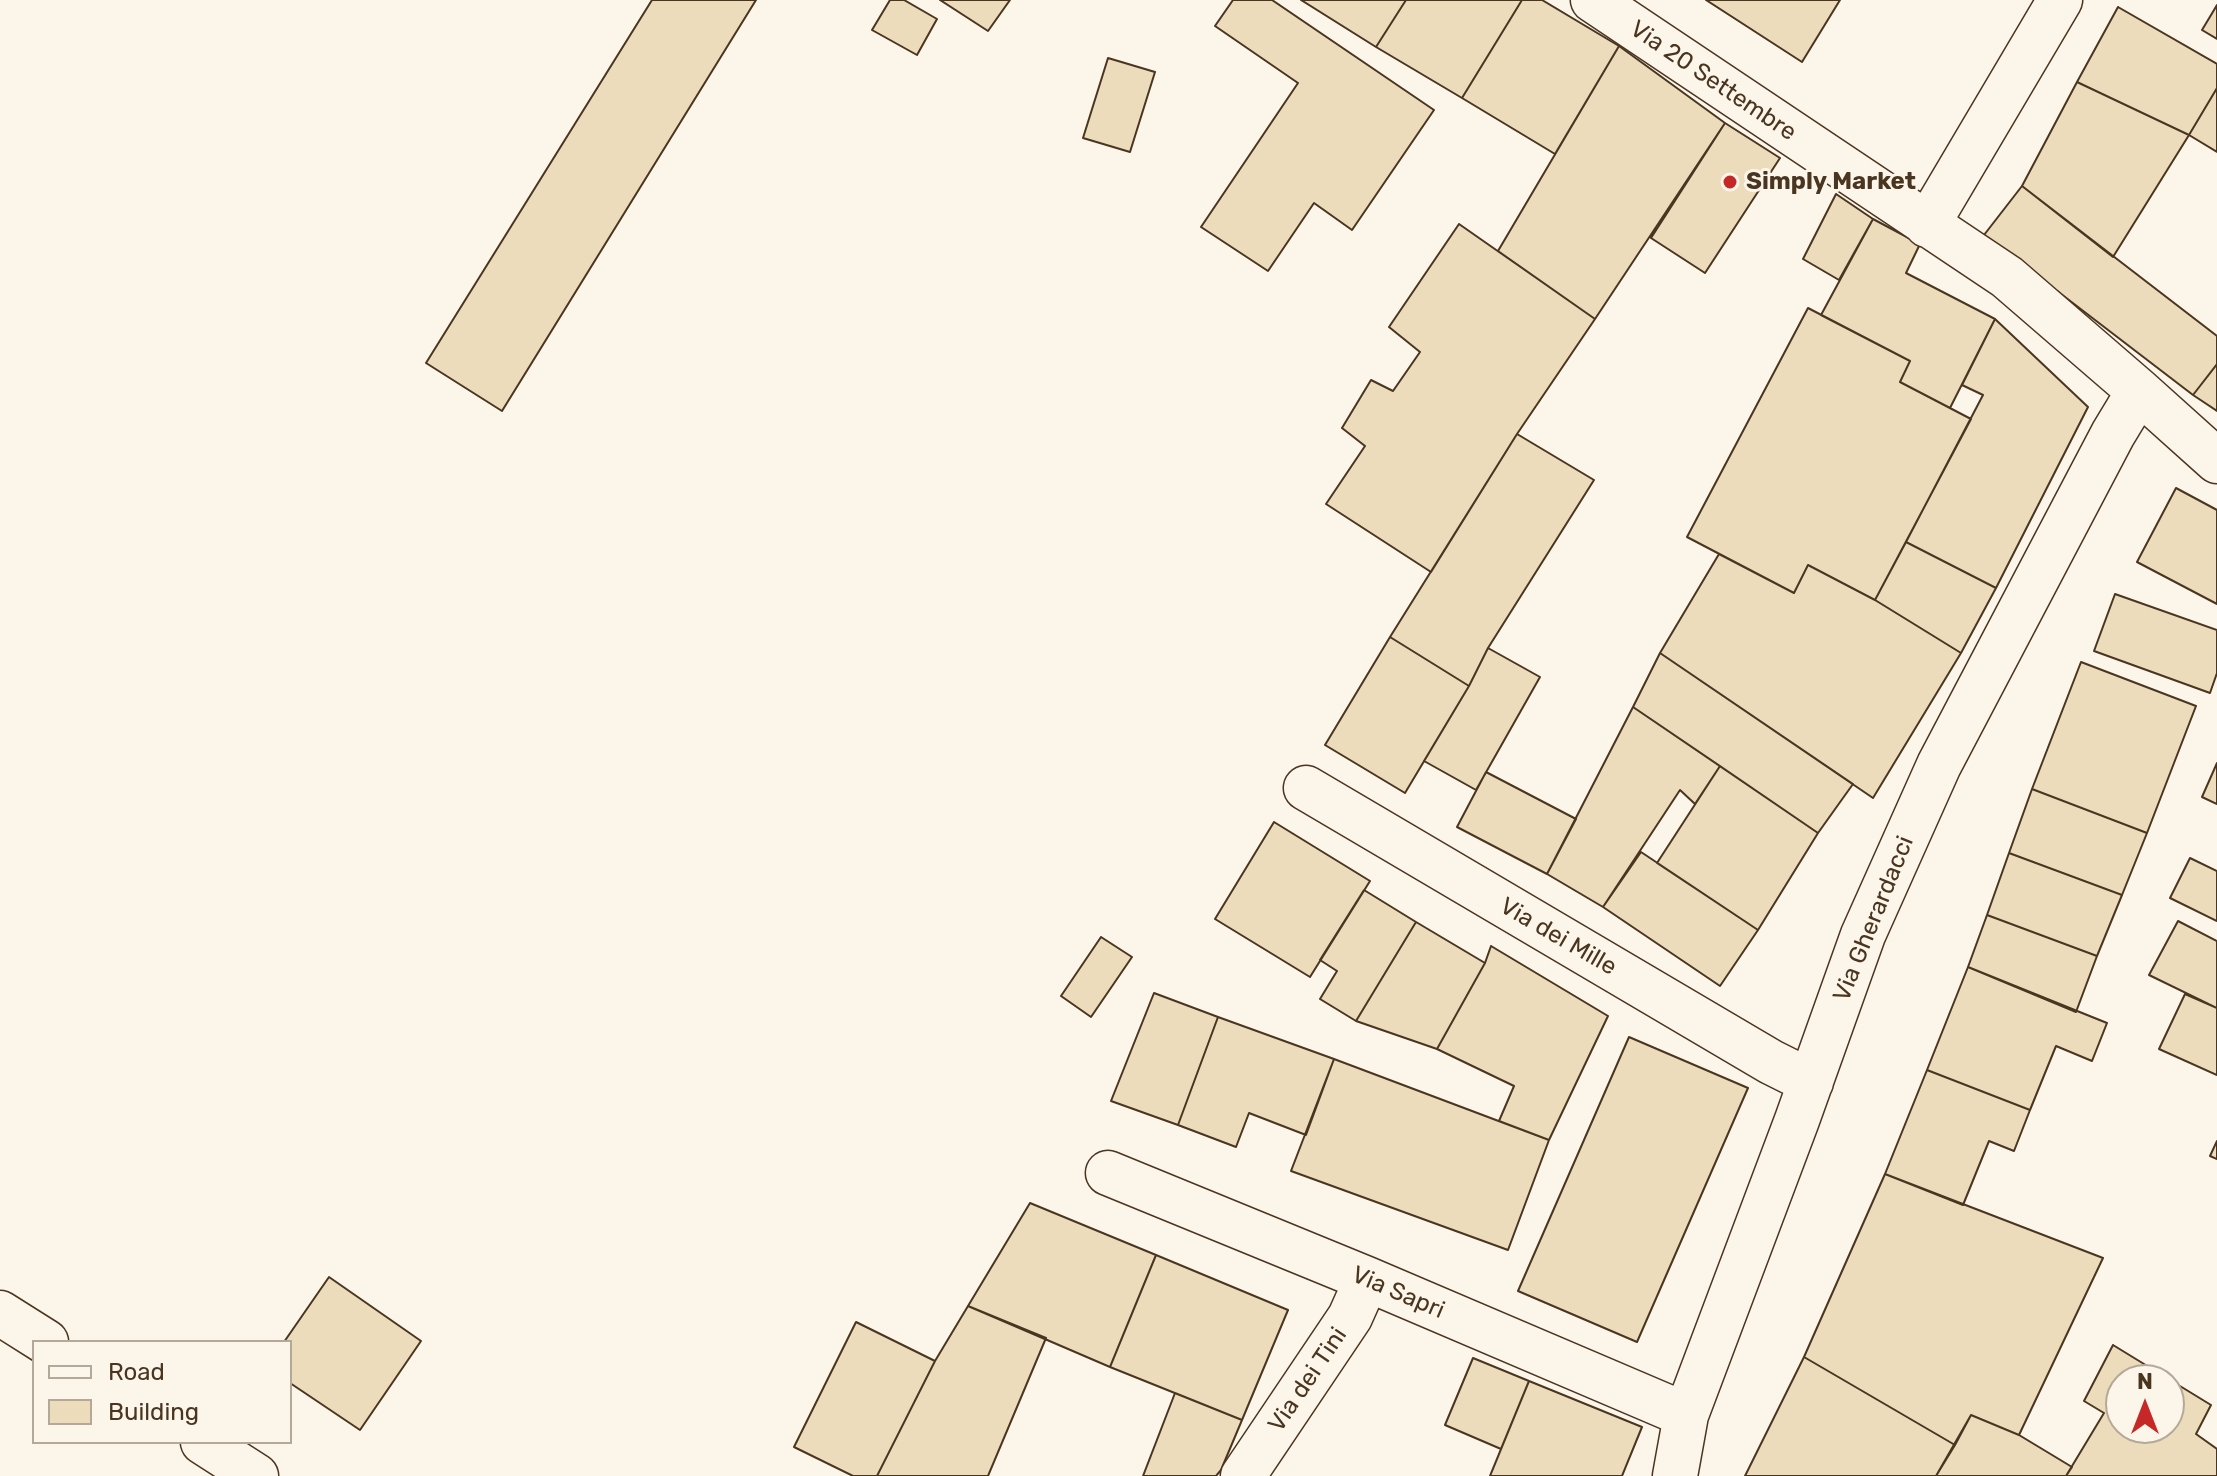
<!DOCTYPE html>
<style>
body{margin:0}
#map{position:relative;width:2217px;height:1476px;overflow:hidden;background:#fbf6e9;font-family:Rubik,sans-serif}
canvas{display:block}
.legend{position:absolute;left:32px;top:1340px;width:260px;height:104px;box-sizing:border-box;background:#fbf6e9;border:2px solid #b4a999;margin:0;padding:10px 14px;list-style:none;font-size:24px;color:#4a3520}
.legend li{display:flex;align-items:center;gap:16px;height:40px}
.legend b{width:40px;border:2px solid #b4a999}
.north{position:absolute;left:2105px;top:1364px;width:80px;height:80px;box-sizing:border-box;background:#fbf6e9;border:2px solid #b4a999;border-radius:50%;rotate:0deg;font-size:22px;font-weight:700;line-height:32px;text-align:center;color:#4a3520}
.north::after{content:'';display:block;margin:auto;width:28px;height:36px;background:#c62828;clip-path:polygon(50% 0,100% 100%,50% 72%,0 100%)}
</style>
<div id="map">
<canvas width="2217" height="1476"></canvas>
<ul class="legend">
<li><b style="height:10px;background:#fbf6e9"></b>Road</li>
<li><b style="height:22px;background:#ecdcbc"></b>Building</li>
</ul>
<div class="north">N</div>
</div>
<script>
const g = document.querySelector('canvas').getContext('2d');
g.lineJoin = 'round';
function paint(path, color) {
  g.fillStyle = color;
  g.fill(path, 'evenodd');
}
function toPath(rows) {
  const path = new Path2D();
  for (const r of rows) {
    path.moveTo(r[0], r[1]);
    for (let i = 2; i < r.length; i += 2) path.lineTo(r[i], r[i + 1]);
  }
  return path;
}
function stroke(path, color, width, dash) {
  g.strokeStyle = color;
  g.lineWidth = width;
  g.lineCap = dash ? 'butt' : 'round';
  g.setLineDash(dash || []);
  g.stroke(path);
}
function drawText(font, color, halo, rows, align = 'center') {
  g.font = font + ' Rubik,sans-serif';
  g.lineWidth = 6;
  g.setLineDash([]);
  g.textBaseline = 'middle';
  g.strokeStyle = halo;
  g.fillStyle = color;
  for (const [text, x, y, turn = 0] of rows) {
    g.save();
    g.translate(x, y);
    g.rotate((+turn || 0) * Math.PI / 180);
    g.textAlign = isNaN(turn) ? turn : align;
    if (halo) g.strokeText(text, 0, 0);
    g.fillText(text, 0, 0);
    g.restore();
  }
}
const building = toPath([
 [652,0,756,0,502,411,426,363,652,0],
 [890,0,904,0,937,19,917,55,872,30,890,0],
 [940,0,1010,0,988,31,940,0],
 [1233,0,1272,0,1434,110,1352,230,1314,203,1268,271,1201,227,1298,83,1215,26,1233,0],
 [1301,0,1406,0,1376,47,1301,0],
 [1406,0,1522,0,1462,98,1376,47,1406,0],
 [1522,0,1542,0,1619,46,1555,154,1462,98,1522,0],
 [1706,0,1840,0,1802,62,1706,0],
 [2217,5,2217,39,2202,30,2217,5],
 [2118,7,2217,64,2217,88,2189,135,2077,82,2118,7],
 [1619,46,1725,123,1595,319,1498,251,1619,46],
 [1108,58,1155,72,1130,152,1083,138,1108,58],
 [2077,82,2189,135,2113,257,2022,186,2077,82],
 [2217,88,2217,152,2189,135,2217,88],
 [1725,123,1780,158,1705,273,1651,238,1725,123],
 [2022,186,2217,336,2217,364,2193,395,1984,235,2022,186],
 [1836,194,1873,219,1839,280,1803,259,1836,194],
 [1873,219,1920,244,1906,273,1995,319,1950,408,1900,382,1910,361,1821,315,1873,219],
 [1459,224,1595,319,1517,434,1431,572,1326,504,1365,446,1342,428,1371,380,1393,391,1420,352,1389,327,1459,224],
 [1808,308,1910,361,1900,382,1971,419,1875,600,1808,565,1794,593,1687,537,1808,308],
 [1995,319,2088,407,1996,588,1906,542,1983,395,1962,385,1995,319],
 [2217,364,2217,411,2193,395,2217,364],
 [1517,434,1594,480,1488,648,1469,686,1390,637,1517,434],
 [2176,488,2217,510,2217,604,2137,562,2176,488],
 [1906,542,1996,588,1961,653,1875,600,1906,542],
 [1719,554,1794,593,1808,565,1875,600,1961,653,1873,798,1660,653,1719,554],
 [2115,594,2217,630,2217,673,2210,693,2094,651,2115,594],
 [1390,637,1469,686,1405,793,1325,745,1390,637],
 [1488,648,1540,677,1476,790,1424,761,1469,686,1488,648],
 [1660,653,1853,784,1818,833,1633,707,1660,653],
 [2081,662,2196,706,2147,833,2032,789,2081,662],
 [1633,707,1720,766,1695,804,1680,790,1603,907,1547,874,1633,707],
 [2217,763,2217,804,2202,797,2217,763],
 [1720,766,1818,833,1758,930,1657,863,1720,766],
 [1486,772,1576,819,1547,874,1457,827,1486,772],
 [2032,789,2147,833,2122,895,2009,853,2032,789],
 [1274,822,1370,881,1310,977,1215,919,1274,822],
 [1641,852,1758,930,1720,986,1603,907,1641,852],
 [2009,853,2122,895,2097,956,1987,915,2009,853],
 [2190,858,2217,871,2217,921,2170,898,2190,858],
 [1364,890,1416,922,1356,1021,1320,999,1337,971,1320,960,1364,890],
 [1987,915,2097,956,2076,1012,1968,967,1987,915],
 [2178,921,2217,941,2217,1008,2149,975,2178,921],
 [1416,922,1485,963,1437,1049,1356,1021,1416,922],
 [1101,937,1132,957,1091,1017,1061,996,1101,937],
 [1491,946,1608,1016,1549,1140,1499,1121,1514,1086,1437,1049,1485,963,1491,946],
 [1968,967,2107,1023,2092,1061,2056,1046,2030,1110,1927,1070,1968,967],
 [1154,993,1218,1017,1178,1125,1111,1101,1154,993],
 [2185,994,2217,1008,2217,1075,2159,1049,2185,994],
 [1218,1017,1334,1059,1306,1135,1249,1113,1236,1147,1178,1125,1218,1017],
 [1629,1037,1748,1088,1637,1342,1518,1291,1629,1037],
 [1334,1059,1549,1140,1508,1250,1291,1171,1334,1059],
 [1927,1070,2030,1110,2014,1151,1989,1141,1963,1205,1885,1174,1927,1070],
 [2217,1141,2217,1159,2210,1156,2217,1141],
 [1885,1174,2103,1258,2019,1435,1971,1415,1955,1445,1804,1357,1885,1174],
 [1030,1203,1156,1255,1110,1367,968,1306,1030,1203],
 [1156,1255,1288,1310,1242,1420,1110,1367,1156,1255],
 [329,1277,421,1341,360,1430,290,1383,290,1342,284,1342,329,1277],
 [968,1306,1046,1338,988,1476,877,1476,935,1361,968,1306],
 [856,1322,935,1361,877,1476,853,1476,794,1447,856,1322],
 [2113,1345,2211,1405,2196,1434,2217,1449,2217,1476,2066,1476,2104,1413,2084,1401,2113,1345],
 [2121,1380,2169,1380,2169,1428,2121,1428,2121,1380],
 [1804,1357,1955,1445,1936,1476,1745,1476,1804,1357],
 [1473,1358,1529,1381,1501,1449,1445,1425,1473,1358],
 [1529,1381,1642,1427,1622,1476,1490,1476,1529,1381],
 [1175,1393,1242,1420,1221,1470,1216,1476,1143,1476,1175,1393],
 [1971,1415,2019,1435,2072,1467,2066,1476,1936,1476,1971,1415]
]);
const minor = toPath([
 [1593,0,2007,277,2139,391,2217,461],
 [1927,225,2060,0],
 [1306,788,1771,1062,1811,1082],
 [1108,1173,1367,1279,1686,1415],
 [0,1313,46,1342],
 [203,1442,256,1476],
 [1243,1476,1350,1317,1367,1279],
 [1675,1476,1686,1415,1797,1120,1863,935,1939,765,2113,434,2139,391]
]);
const markers = [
 [1730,182,8,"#c62828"]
];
const streetNames = [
 ["Via 20 Settembre",1713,81,34],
 ["Via Gherardacci",1874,919,-68],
 ["Via dei Mille",1558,937,30],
 ["Via Sapri",1398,1293,23],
 ["Via dei Tini",1308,1380,-56]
];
const poiNames = [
 ["Simply Market",1746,182]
];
paint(building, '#ecdcbc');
stroke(building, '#4a3520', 2);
stroke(minor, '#4a3520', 47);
stroke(minor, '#fbf6e9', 44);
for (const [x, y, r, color] of markers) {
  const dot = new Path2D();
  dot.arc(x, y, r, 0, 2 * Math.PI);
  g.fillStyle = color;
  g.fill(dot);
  stroke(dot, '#fbf6e9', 3);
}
drawText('24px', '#4a3520', '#fbf6e9', streetNames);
drawText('bold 24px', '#4a3520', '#fbf6e9', poiNames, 'left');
</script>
